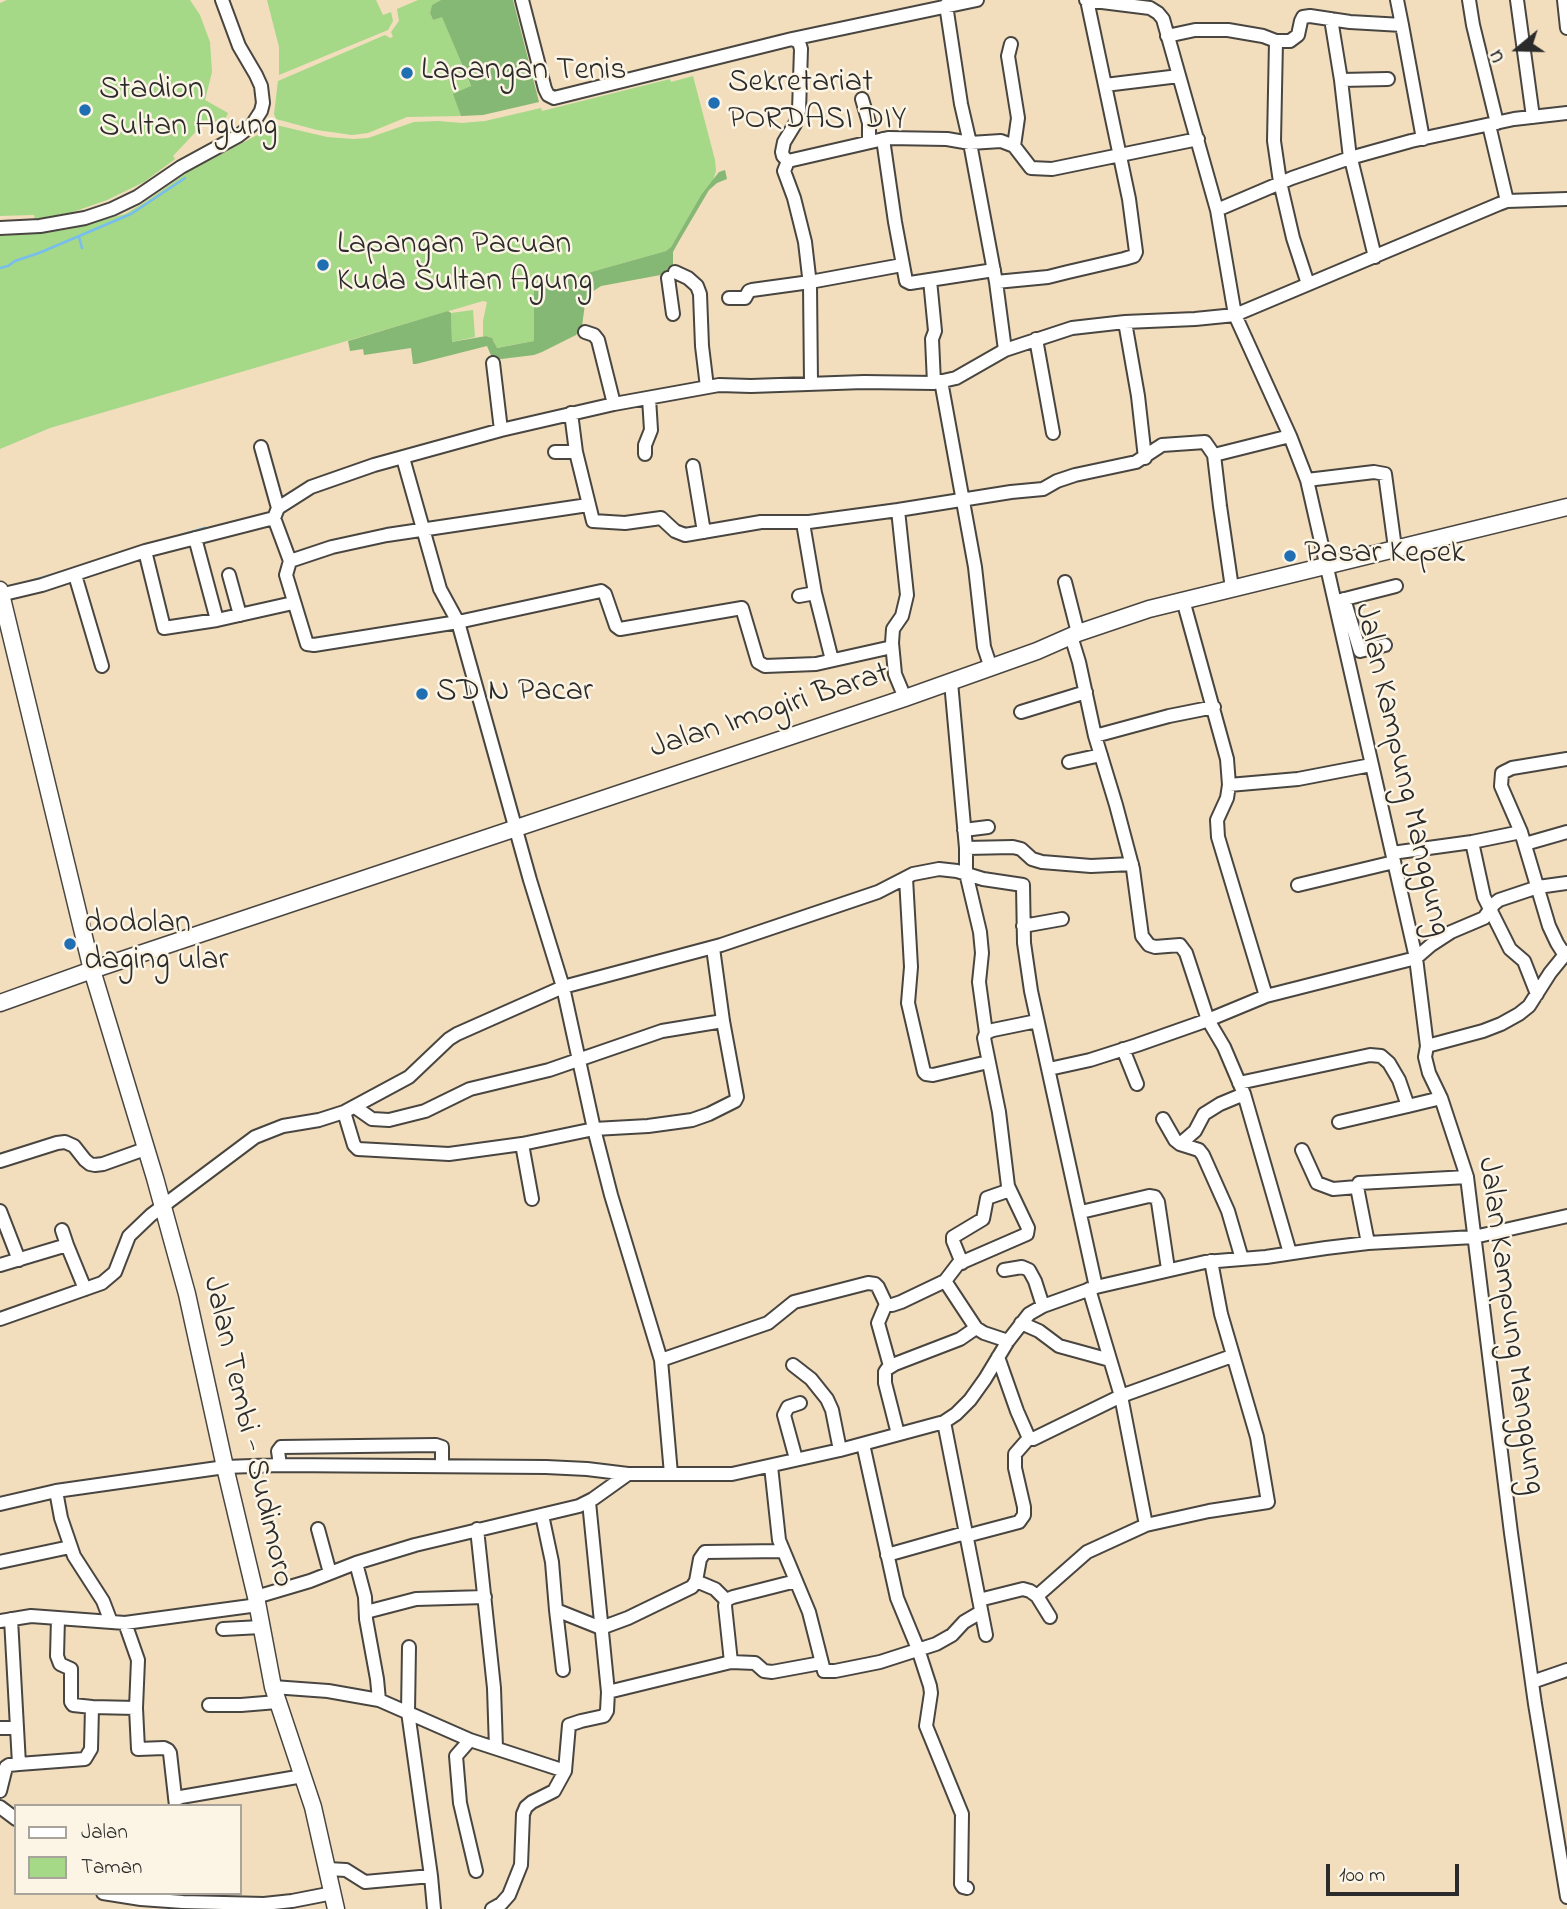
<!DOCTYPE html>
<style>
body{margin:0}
#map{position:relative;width:1567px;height:1909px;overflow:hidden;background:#f2ddbd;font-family:"Indie Flower",sans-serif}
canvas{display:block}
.legend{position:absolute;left:14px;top:1804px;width:228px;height:91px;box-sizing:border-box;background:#fcf5e5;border:2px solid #a8a49b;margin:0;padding:9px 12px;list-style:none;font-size:21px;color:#2b2b2b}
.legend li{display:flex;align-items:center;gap:14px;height:35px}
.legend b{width:35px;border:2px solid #a8a49b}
.north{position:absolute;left:1483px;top:14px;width:70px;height:70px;-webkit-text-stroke:5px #fcf5e5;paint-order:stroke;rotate:251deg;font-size:19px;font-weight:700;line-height:28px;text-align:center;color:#2b2b2b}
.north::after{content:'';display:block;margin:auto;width:24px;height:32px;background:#2b2b2b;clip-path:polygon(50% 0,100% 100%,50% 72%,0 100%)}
.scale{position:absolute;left:1326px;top:1864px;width:133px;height:32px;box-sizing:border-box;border:4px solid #2b2b2b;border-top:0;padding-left:9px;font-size:21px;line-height:24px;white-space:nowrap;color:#2b2b2b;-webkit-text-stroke:5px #fcf5e5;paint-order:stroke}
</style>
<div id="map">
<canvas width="1567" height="1909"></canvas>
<ul class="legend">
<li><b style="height:9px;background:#fff"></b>Jalan</li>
<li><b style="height:19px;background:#a5d887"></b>Taman</li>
</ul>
<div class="north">U</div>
<div class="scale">100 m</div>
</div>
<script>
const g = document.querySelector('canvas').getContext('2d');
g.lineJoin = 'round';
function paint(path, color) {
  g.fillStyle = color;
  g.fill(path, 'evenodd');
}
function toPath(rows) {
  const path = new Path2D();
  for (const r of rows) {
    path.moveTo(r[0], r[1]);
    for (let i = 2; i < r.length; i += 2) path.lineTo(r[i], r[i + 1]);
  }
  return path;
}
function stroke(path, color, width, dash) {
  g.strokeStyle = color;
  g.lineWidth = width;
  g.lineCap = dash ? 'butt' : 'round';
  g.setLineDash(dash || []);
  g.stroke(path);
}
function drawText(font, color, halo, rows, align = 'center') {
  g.font = font + ' "Indie Flower",sans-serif';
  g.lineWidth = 5;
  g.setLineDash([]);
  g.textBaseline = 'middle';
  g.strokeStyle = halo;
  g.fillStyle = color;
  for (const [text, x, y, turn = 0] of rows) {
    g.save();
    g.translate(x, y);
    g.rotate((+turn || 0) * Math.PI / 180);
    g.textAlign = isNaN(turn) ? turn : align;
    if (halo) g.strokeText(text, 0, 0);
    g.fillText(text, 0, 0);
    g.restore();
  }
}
const green = toPath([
 [7,0,190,0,200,15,210,42,212,72,205,100,228,113,224,122,206,121,173,156,175,159,144,182,107,200,73,212,35,219,34,215,0,216,0,3],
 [267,0,376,0,383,15,391,12,393,21,388,30,279,75,279,47],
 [418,0,441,0,432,5,430,13,433,20,442,16,471,87,454,94,461,116,407,117,368,133,352,135,317,130,276,119,274,114,278,81,385,35,390,38,393,37,391,32,399,21,397,9],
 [693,76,715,160,716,171,713,181,701,195,671,247,666,251,534,288,534,341,496,348,494,341,490,337,483,336,483,321,487,302,483,301,50,428,0,449,0,236,45,233,70,229,125,214,142,204,188,172,276,125,327,137,354,139,368,138,414,122,438,121,462,123,485,121,541,108,542,111,670,79,671,82],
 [473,310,475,337,452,342,451,313]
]);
const forest = toPath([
 [441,0,513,0,539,102,483,115,461,116,453,94,471,86,442,17,433,20,430,13,432,5],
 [725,170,727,179,717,183,709,190,679,241,673,252,673,265,670,269,666,274,601,286,589,294,585,304,582,326,576,335,542,352,534,355,493,360,487,346,416,364,413,364,411,348,364,355,363,349,350,351,348,341,448,311,451,313,452,342,486,336,492,338,497,348,534,341,534,288,666,251,671,247,701,195,719,172]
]);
const stream = toPath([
 [79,237,82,248],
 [0,268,8,266,15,261,39,253,131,214,185,178],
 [181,535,205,528],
 [31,581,68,570]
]);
const minor = toPath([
 [522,0,545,89,548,95,554,98,792,39,977,0],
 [1086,0,1150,8,1158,13,1163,19,1217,210,1235,315,1290,436,1307,480,1416,958,1427,1046,1425,1057,1429,1073,1441,1098,1467,1177,1511,1533,1535,1704,1567,1897],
 [1469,0,1473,25,1497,123],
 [1517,0,1533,117],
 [1564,0,1567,28],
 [946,5,961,104,970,143,996,282,1005,350],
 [1331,19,1341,80,1350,158,1352,163,1375,257],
 [1402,25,1423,139],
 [1167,36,1195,30,1228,30,1263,36,1276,41,1290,41,1298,35,1301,21,1303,17,1310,16,1350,22,1402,25,1397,0],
 [792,39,799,42,801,49,799,111,795,124,784,142,782,152,783,156,788,161,784,171,794,198,805,242,810,285,811,383],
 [1276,41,1274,141,1280,182,1293,238,1308,284],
 [1011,44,1008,56,1018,118,1014,146],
 [1341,80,1388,79],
 [1105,85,1179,76],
 [862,99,869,123,869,142],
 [1489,125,1507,201],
 [883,139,895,222,906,281,910,283,994,270],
 [788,161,888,138,947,139,970,143,1001,141,1014,146,1031,168,1052,169,1198,139],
 [1217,210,1292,178,1350,158,1411,141,1514,119,1567,113],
 [0,228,40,226,85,218,112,209,137,197,181,167,238,136,252,125,261,111,263,103,261,86,256,75,239,46,222,0],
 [675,272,688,278,697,286,700,294,702,346,707,387],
 [668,278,673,314],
 [930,280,935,331,932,339,934,383],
 [996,282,1048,277,1068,272,1124,259,1134,256,1136,252,1129,199,1087,0],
 [729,298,745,298,749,291,752,290,810,282,902,265],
 [1125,322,1138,396,1145,458],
 [585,332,594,335,598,340,614,404],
 [1036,339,1053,433],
 [493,363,501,430],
 [941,381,975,567,984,647,991,668],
 [571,413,576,452,593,521,625,523,661,518,675,531,685,535,761,522,809,522,898,510,907,595,902,616,893,629,892,643,895,674,905,698],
 [261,447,278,508],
 [555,452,576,452],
 [645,454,645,445,651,430,649,398],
 [1214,455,1290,436],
 [403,458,440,589,458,622,530,880,563,987,594,1129,611,1195,661,1360,671,1474],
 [693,466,704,532],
 [1307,480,1374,472,1385,474,1395,548],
 [898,510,1011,492,1043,489,1057,481,1075,475,1136,462,1162,445,1205,442,1214,455,1220,506,1232,588],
 [274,518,290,561,286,575,307,644,314,645,458,622,601,591,605,594,616,626,620,629,742,608,758,662,765,666,816,664,892,647],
 [803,523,815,593],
 [195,538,217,620],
 [145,551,164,628,217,620,293,603],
 [290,561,332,547,387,535,588,505],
 [75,575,102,666],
 [229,575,240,615],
 [1065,582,1078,633],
 [0,595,42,585,145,551,274,518,278,508,311,487,374,465,501,430,614,404,719,385,751,386,864,382,934,383,956,378,1005,350,1072,328,1125,322,1195,319,1235,315,1499,204,1507,201,1567,199],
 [799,596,815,593,832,660],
 [1344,599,1360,651,1385,645],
 [1183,600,1227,759,1229,785,1227,798,1217,820,1218,837,1266,996],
 [1337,601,1396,586],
 [1071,636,1079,662,1095,736,1116,805,1133,869,1142,936,1149,945,1155,947,1180,945,1186,953,1208,1020,1224,1047,1244,1094,1290,1253],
 [951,682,966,848,966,873,980,932,982,953,979,982,986,1033],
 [1021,712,1086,692],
 [1095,736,1169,716,1214,707],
 [1069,762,1101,755],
 [1229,785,1298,779,1371,765],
 [964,830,988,827],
 [1521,832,1549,926,1557,943,1564,954],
 [1472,842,1484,897,1510,949,1524,961,1537,994],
 [1525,844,1567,832],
 [966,848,1013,847,1021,849,1032,859,1042,862,1091,866,1132,864],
 [1392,853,1472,842,1521,832,1501,786,1502,773,1512,768,1567,759],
 [906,878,911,967,908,1003,924,1072,926,1074,933,1075,988,1062],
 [1298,885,1394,862],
 [1023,926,1062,919],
 [1427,1046,1483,1031,1501,1024,1519,1014,1529,1006,1550,973,1567,952],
 [1123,1049,1137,1084],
 [1049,1069,1090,1060,1137,1045,1208,1020,1266,996,1416,958,1431,945,1451,932,1484,918,1494,904,1499,900,1538,887,1567,883],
 [1239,1083,1370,1055,1381,1056,1389,1063,1399,1080,1408,1106,1441,1098],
 [355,1107,372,1119,389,1120,425,1111,470,1089,549,1070,662,1031,723,1021],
 [344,1112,354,1145,358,1149,449,1154,522,1144,594,1129,648,1126,692,1120,709,1114,735,1101,737,1097,723,1021,713,948],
 [1163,1119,1175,1140,1180,1144,1199,1150,1203,1155,1228,1211,1242,1259],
 [1339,1122,1408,1106],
 [522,1144,532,1199],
 [1180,1144,1195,1131,1204,1114,1220,1104,1244,1094],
 [1302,1150,1317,1183,1333,1189,1357,1187],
 [0,1161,57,1143,65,1142,74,1146,85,1160,90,1164,95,1165,103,1164,145,1149],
 [0,1211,19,1260],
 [1081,1212,1149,1196,1155,1197,1158,1202,1168,1269],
 [62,1230,67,1245],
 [1368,1243,1357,1187,1359,1183,1467,1177],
 [962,1263,953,1241,953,1237,983,1219,987,1198,1010,1190],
 [0,1265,67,1245,85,1289],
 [1004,1270,1022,1267,1029,1270,1035,1281,1043,1306],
 [945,1281,976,1328,984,1333,1008,1341],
 [1089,1289,1121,1396,1146,1525],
 [886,1304,878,1323,890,1366],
 [0,1319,102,1283,115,1272,129,1236,151,1215,255,1137,283,1126,319,1120,344,1112,409,1077,449,1039,457,1034,563,987,721,945,878,892,913,874,939,869,957,871,983,879,1023,885,1024,943,1031,991,1096,1287],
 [1021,1323,1039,1331,1059,1346,1110,1360],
 [998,1357,1017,1411,1028,1436,1033,1439,1121,1396,1232,1356],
 [661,1360,768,1323,794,1302,868,1283,875,1284,878,1287,886,1304,892,1305,901,1302,945,1281,958,1264,1027,1234,1028,1228,1008,1186,999,1112,984,1038,986,1033,993,1030,1037,1021],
 [793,1365,811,1379,827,1399,832,1410,840,1450],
 [944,1422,986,1635],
 [898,1434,885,1383,885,1372,887,1369,895,1364,960,1339,976,1328],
 [863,1444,897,1598,918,1649,930,1686,931,1693,926,1726,962,1814,961,1884,963,1887,967,1888],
 [796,1459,784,1415,788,1407,800,1403],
 [280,1465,278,1451,281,1447,436,1445,442,1447,442,1466],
 [771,1466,779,1540,809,1612,824,1671,835,1671,880,1662,936,1644,952,1635,964,1622,981,1612],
 [56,1491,61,1518,74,1556,103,1601,111,1622],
 [0,1504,56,1491,225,1467,280,1465,546,1467,587,1469,628,1474],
 [542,1515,552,1562,556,1610,601,1628,628,1618,692,1587,696,1581,700,1559,705,1552,782,1551],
 [318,1529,330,1573],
 [477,1529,494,1688,496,1748],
 [966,1536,1019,1522,1024,1515,1024,1507,1015,1468,1015,1454,1029,1438],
 [887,1555,965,1533],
 [0,1562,70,1547],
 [356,1563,365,1597,366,1619,377,1679,379,1700],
 [696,1581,715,1589,726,1600],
 [1037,1596,1087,1552,1146,1525,1209,1511,1268,1502,1257,1437,1221,1314,1211,1261],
 [256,1597,310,1581,356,1563,415,1545,579,1506,593,1499,628,1474,732,1474,840,1450,944,1422,956,1414,970,1400,985,1379,1008,1341,1029,1314,1043,1306,1096,1287,1205,1262,1266,1257,1326,1248,1368,1243,1474,1237,1567,1216],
 [979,1600,1023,1589,1030,1591,1037,1596,1050,1617],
 [556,1610,563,1670],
 [366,1612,416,1599,485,1597],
 [58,1618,57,1656,60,1664,71,1669,71,1702,73,1705,92,1707],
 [11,1619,19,1764,85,1759,91,1749,92,1707,136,1708],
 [0,1621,31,1616,125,1623,258,1605],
 [125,1623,138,1660,136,1708,138,1749,164,1748,168,1750,170,1753,176,1806],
 [223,1629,261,1627],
 [409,1647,408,1712,431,1876,434,1909],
 [731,1662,755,1663,764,1671,772,1672,821,1663],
 [1532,1682,1567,1670],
 [273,1687,328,1691,379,1700,470,1740,565,1771],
 [608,1692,731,1662,725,1606,726,1600,733,1597,796,1581],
 [209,1705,241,1705,277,1702],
 [0,1728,16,1728],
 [470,1740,456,1756,460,1803,476,1871],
 [0,1791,6,1767,9,1765,19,1764],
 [175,1798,303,1776],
 [0,1807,16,1819],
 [328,1869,346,1870,365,1882,431,1876],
 [103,1893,141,1899,183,1902,264,1904,292,1901,333,1893],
 [492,1909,501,1904,509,1895,521,1865,523,1814,526,1807,532,1802,554,1791,565,1771,569,1725,581,1721,604,1716,607,1711,608,1692,589,1502]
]);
const major = toPath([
 [0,590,92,970,155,1178,187,1294,225,1467,256,1597,273,1687,313,1807,336,1909],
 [0,1003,92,970,905,698,1037,651,1078,633,1149,609,1567,507]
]);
const markers = [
 [407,73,7,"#1f6fb2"],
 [714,103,7,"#1f6fb2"],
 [85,110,7,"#1f6fb2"],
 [323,265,7,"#1f6fb2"],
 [1290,556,7,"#1f6fb2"],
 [422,694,7,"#1f6fb2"],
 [70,944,7,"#1f6fb2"]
];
const poiNames = [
 ["Lapangan Tenis",421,73],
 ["Sekretariat",728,85],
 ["PORDASI DIY",728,122],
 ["Stadion",99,92],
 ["Sultan Agung",99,129],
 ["Lapangan Pacuan",337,247],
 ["Kuda Sultan Agung",337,284],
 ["Pasar Kepek",1304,556],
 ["SD N Pacar",436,694],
 ["dodolan",84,926],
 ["daging ular",84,963]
];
const streetNames = [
 ["Jalan Imogiri Barat",770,713,-18],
 ["Jalan Kampung Manggung",1400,770,77],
 ["Jalan Kampung Manggung",1509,1326,82],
 ["Jalan Tembi - Sudimoro",246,1432,77]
];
paint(green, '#a5d887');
paint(forest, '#84b874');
stroke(stream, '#77bdee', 2.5);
stroke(minor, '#494641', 16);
stroke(major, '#494641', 19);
stroke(minor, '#fff', 12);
stroke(major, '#fff', 16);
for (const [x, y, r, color] of markers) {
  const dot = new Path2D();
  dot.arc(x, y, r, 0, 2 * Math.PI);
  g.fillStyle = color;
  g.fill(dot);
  stroke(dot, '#fcf5e5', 2.5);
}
drawText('32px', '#2b2b2b', '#fcf5e5', poiNames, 'left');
drawText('32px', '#2b2b2b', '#fcf5e5', streetNames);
</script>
